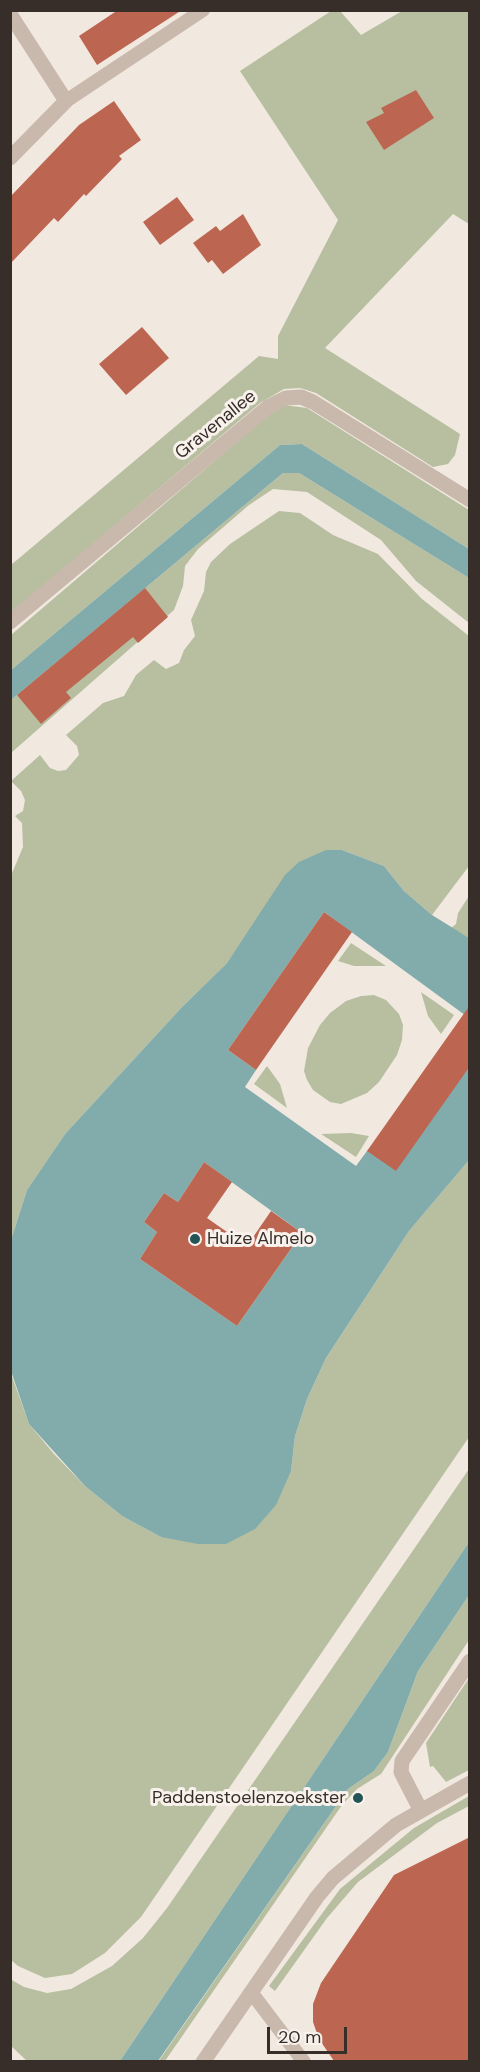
<!DOCTYPE html>
<style>
body{margin:0}
#map{position:relative;width:480px;height:2072px;overflow:hidden;background:#f1e8e0;font-family:"DM Sans",sans-serif}
canvas{display:block}
.frame{position:absolute;inset:0;border:12px solid #372e2a;pointer-events:none}
.scale{position:absolute;left:267px;top:2027px;width:80px;height:27px;box-sizing:border-box;border:3px solid #372e2a;border-top:0;padding-left:8px;font-size:18px;line-height:21px;white-space:nowrap;color:#372e2a;-webkit-text-stroke:4px #f9f2ec;paint-order:stroke}
</style>
<div id="map">
<canvas width="480" height="2072"></canvas>
<div class="frame"></div>
<div class="scale">20 m</div>
</div>
<script>
const g = document.querySelector('canvas').getContext('2d');
g.lineJoin = 'round';
function paint(path, color) {
  g.fillStyle = color;
  g.fill(path, 'evenodd');
}
function toPath(rows) {
  const path = new Path2D();
  for (const r of rows) {
    path.moveTo(r[0], r[1]);
    for (let i = 2; i < r.length; i += 2) path.lineTo(r[i], r[i + 1]);
  }
  return path;
}
function stroke(path, color, width, dash) {
  g.strokeStyle = color;
  g.lineWidth = width;
  g.lineCap = dash ? 'butt' : 'round';
  g.setLineDash(dash || []);
  g.stroke(path);
}
function drawText(font, color, halo, rows, align = 'center') {
  g.font = font + ' "DM Sans",sans-serif';
  g.lineWidth = 6;
  g.setLineDash([]);
  g.textBaseline = 'middle';
  g.strokeStyle = halo;
  g.fillStyle = color;
  for (const [text, x, y, turn = 0] of rows) {
    g.save();
    g.translate(x, y);
    g.rotate((+turn || 0) * Math.PI / 180);
    g.textAlign = isNaN(turn) ? turn : align;
    if (halo) g.strokeText(text, 0, 0);
    g.fillText(text, 0, 0);
    g.restore();
  }
}
const green = toPath([
 [331,11,340,11,361,35,402,11,469,11,469,224,453,214,325,348,460,434,455,455,448,464,433,467,316,393,300,388,284,389,260,403,11,613,11,565,259,356,278,359,278,336,338,220,240,71],
 [284,405,307,408,469,510,469,549,302,444,280,445,11,670,11,635,272,412],
 [283,473,299,473,469,578,469,623,416,581,381,540,307,492,273,489,249,505,198,549,185,566,183,586,174,610,11,753,11,700],
 [279,511,300,513,333,535,378,554,422,599,469,636,469,866,432,915,404,891,384,866,342,850,266,907,227,963,182,1007,65,1134,27,1190,12,1237,11,1256,10,878,23,847,22,823,15,816,23,811,25,800,21,791,11,781,40,755,50,768,58,771,66,770,79,755,77,746,66,735,103,703,124,696,136,675,154,660,166,669,179,663,184,650,195,636,191,620,204,591,206,572,211,562,230,544],
 [469,896,469,938,451,928,456,924,458,913],
 [351,943,386,966,354,966,338,961],
 [421,992,454,1015,441,1034,428,1016],
 [374,995,386,1000,399,1014,403,1025,402,1040,397,1055,379,1082,367,1093,341,1104,330,1102,313,1090,307,1080,304,1071,308,1048,320,1025,330,1013,346,1001,361,996],
 [267,1066,280,1084,287,1108,254,1084],
 [351,1133,369,1136,356,1157,321,1134],
 [469,1160,469,1437,141,1917,105,1953,72,1974,45,1978,18,1966,11,1960,10,1371,29,1424,54,1454,85,1486,122,1516,161,1537,291,1471,295,1436,307,1399,326,1358,409,1231],
 [469,1469,469,1542,120,2061,27,2061,11,2046,10,1979,24,1987,47,1993,71,1989,112,1966,143,1938,167,1908],
 [469,1595,469,1640,381,1774,357,1789,342,1805,165,2061,158,2062,348,1789,374,1771,388,1752,418,1671],
 [469,1678,469,1770,446,1782,433,1766,430,1767,426,1743],
 [469,1796,469,1806,437,1823,358,1882,327,1918,275,1991,269,1986,340,1889,414,1828]
]);
const water = toPath([
 [302,444,469,549,469,578,299,473,283,473,11,700,11,670,280,445],
 [326,850,342,850,384,866,404,891,432,915,469,938,469,1018,324,912,228,1050,256,1070,245,1087,356,1166,367,1151,469,1066,469,1160,409,1231,326,1358,307,1399,295,1436,291,1471,276,1505,255,1529,226,1544,198,1544,161,1537,122,1516,85,1486,29,1424,11,1371,12,1237,27,1190,65,1134,182,1007,227,963,285,875,299,862],
 [204,1162,302,1233,237,1326,140,1259,157,1232,144,1222,164,1193,178,1202],
 [469,1542,469,1595,418,1671,388,1752,374,1771,348,1789,158,2061,120,2061]
]);
const building = toPath([
 [118,10,182,10,97,65,79,36],
 [416,90,434,118,384,150,366,122,384,113,381,108],
 [114,101,141,140,119,156,122,159,86,196,84,194,58,222,54,218,10,264,10,197,79,125],
 [177,197,194,220,160,245,143,222],
 [243,214,261,245,223,274,212,260,208,263,193,243,216,226,220,231],
 [142,327,169,358,126,395,99,364],
 [145,588,168,617,138,643,133,637,66,692,71,698,41,724,17,695],
 [324,912,352,932,256,1070,228,1050],
 [470,1005,470,1066,396,1171,367,1151],
 [204,1162,232,1182,207,1218,247,1246,271,1211,302,1233,237,1326,140,1259,157,1232,144,1222,164,1193,178,1202],
 [470,1837,470,2061,334,2061,319,2039,313,2022,313,2004,321,1983,394,1875]
]);
const service = toPath([
 [66,101,203,10],
 [251,1992,304,2062]
]);
const minor = toPath([
 [10,14,66,101,10,158],
 [10,622,268,407,286,398,301,397,313,402,470,500],
 [420,1809,401,1772,402,1761,470,1661],
 [203,2062,317,1897,333,1878,396,1825,470,1783]
]);
const markers = [
 [195,1239,6,"#235556"],
 [358,1798,6,"#235556"]
];
const streetNames = [
 ["Gravenallee",216,425,-39]
];
const poiNames = [
 ["Huize Almelo",207,1239],
 ["Paddenstoelenzoekster",346,1798,"right"]
];
paint(green, '#b7bfa0');
paint(water, '#81acab');
paint(building, '#bc6652');
stroke(service, '#c9b8ac', 14);
stroke(minor, '#c9b8ac', 15);
for (const [x, y, r, color] of markers) {
  const dot = new Path2D();
  dot.arc(x, y, r, 0, 2 * Math.PI);
  g.fillStyle = color;
  g.fill(dot);
  stroke(dot, '#f9f2ec', 2);
}
drawText('18px', '#372e2a', '#f9f2ec', streetNames);
drawText('18px', '#372e2a', '#f9f2ec', poiNames, 'left');
</script>
